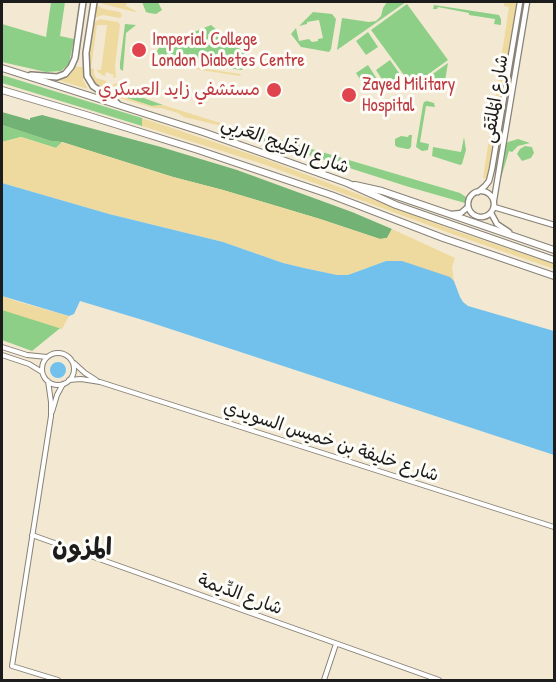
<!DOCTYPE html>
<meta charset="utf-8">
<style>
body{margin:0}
#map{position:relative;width:556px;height:682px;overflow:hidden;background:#f3e9d2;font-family:"Patrick Hand",sans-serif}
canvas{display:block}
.frame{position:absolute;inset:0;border:3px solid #1c1c1c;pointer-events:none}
</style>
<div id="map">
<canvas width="556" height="682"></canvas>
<div class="frame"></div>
</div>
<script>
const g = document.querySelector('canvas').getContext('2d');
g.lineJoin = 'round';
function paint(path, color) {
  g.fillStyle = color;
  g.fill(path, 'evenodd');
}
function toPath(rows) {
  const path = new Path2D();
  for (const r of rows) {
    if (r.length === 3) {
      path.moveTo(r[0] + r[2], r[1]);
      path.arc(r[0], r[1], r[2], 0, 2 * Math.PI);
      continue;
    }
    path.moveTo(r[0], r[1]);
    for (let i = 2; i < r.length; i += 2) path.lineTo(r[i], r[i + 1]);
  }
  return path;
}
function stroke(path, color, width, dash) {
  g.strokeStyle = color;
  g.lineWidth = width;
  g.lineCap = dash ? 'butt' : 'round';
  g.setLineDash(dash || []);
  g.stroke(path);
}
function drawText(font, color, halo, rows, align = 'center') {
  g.font = font + ' "Patrick Hand","Playpen Sans Arabic",sans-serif';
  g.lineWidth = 6;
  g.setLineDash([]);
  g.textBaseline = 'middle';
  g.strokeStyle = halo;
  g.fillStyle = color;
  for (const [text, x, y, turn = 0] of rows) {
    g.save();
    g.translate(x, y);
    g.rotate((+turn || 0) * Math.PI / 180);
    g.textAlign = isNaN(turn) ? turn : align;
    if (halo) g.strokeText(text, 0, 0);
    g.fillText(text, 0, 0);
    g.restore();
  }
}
const green = toPath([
 [51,2,65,2,60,36,74,39,69,64,61,71,46,72,2,62,2,24,46,37],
 [142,2,158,2,162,10,156,14,149,13,146,12],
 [387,2,406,2,337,50,342,18,369,22,376,21,381,16,383,8],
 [407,4,448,60,412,86,371,30],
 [434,5,499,15,501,19,501,25,494,24,495,19,469,15,469,13,438,7,437,9,433,9],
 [313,12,332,14,336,19,331,49,329,52,301,47,291,34,296,28,299,41,309,39,312,42,318,41,318,39,323,38,319,20,307,22,307,24,299,26],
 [125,24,136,25,126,33,123,71,120,69,120,63],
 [211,25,252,59,242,70,212,66,205,60,197,63,163,58,158,54,157,51,160,46],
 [368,32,378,47,366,55,356,41],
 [390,60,411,90,385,84,376,70],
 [448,63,443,93,413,88],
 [368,65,377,79,365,87,356,73],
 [2,75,142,118,142,126,2,83],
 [114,92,129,96,130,93,163,105,152,106,114,94],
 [427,101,434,103,435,107,426,106,420,142,429,144,428,150,422,151,416,147,423,105,424,102],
 [2,125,51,141,62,142,56,148,21,137,2,142],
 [251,131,460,193,466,197,467,201,465,203,409,187,252,137,249,134],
 [409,135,412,135,411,147,409,149,407,149,397,147,395,145,395,139,401,136,408,137],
 [464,137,466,150,462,164,460,165,432,156,433,147,461,152],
 [518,139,530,143,518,146,512,152,509,151,501,178,499,177,505,143],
 [525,146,532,147,534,153,531,158,522,161,517,154,520,149],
 [2,305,64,325,32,351,2,340]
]);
const forest = toPath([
 [2,112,30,120,30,118,42,115,161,147,237,170,352,212,392,229,387,238,380,239,320,219,223,190,173,177,62,142,51,141,2,125]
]);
const sand = toPath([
 [99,2,127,2,126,6,136,11,135,12,103,4],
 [504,2,520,2,487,179,483,178,509,7,504,6],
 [96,3,98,6,104,9,120,12,122,16,120,18,103,15,94,18],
 [100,19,118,22,120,25,115,66,116,77,113,78,114,75,106,72,105,76,102,75,97,71,97,70,101,70,107,25,97,25,91,68,94,69,94,74,96,78,106,81,106,83,113,85,116,83,120,82,130,93,129,97,115,93,114,94,151,106,163,105,230,126,232,126,234,127,234,129,184,117,178,113,161,108,154,108,105,94,96,89,88,72,88,59,93,26,96,21],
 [161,62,240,74,241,75,240,76,163,64,161,63],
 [75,66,80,67,83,67,83,80,88,89,54,79,64,78,68,76,74,70],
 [142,118,265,159,456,231,554,264,554,269,455,235,263,164,142,126],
 [21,137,56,148,62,142,173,177,223,190,320,219,380,239,387,238,392,229,455,258,452,267,454,281,450,277,386,261,348,275,337,275,304,268,283,263,223,242,109,214,2,183,2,142],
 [2,296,19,302,69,316,62,329,2,310]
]);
const water = toPath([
 [2,183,109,214,223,242,283,263,304,268,337,275,348,275,386,261,402,261,450,277,454,281,460,297,463,302,468,306,554,331,554,455,146,321,80,301,74,314,69,316,2,296],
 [58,370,8]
]);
const minor = toPath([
 [2,347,27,355,47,357],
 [58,369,16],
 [2,355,29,364,42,372],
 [74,363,85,373,96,380],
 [69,380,81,379,100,382,554,527],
 [48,381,51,402,51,416,12,666,58,680],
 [52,412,57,395,63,384],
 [32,535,439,680],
 [324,680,336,644]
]);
const tertiary = toPath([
 [481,204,13],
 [478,192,485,186,489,181,492,169,520,2],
 [494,200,527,2],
 [494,207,554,225],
 [491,213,497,224,509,232],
 [452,214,461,213,468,207]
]);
const secondary = toPath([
 [94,2,86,53,87,76,93,86,117,103],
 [31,75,57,77,65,74,71,67,75,58,83,2]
]);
const primary = toPath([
 [355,185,382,191,554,250]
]);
const trunk = toPath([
 [2,68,203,132,274,157,347,183,396,205,436,219,554,260],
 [2,90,86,115,198,150,331,195,443,238,554,276]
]);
const markers = [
 [139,50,8,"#e0444e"],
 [274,90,8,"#e0444e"],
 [349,95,8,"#e0444e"]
];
const healthNames = [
 ["Imperial College",152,40],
 ["London Diabetes Centre",152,61],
 ["Zayed Military",362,85],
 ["Hospital",362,106],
 ["مستشفي زايد العسكري",260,90,"right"]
];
const streetNames = [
 ["شارع المُلتَقى",496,99,-81],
 ["شارع الخَلِيج العَربِي",285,146,20],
 ["شارع خليفة بن خميس السويدي",331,442,18],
 ["شارع الدِّيمة",240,595,20]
];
const districtNames = [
 ["المزون",82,549]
];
paint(green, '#8ecf87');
paint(forest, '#72b274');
paint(sand, '#eeda9e');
paint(water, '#72c1ed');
stroke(minor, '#888277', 6);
stroke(tertiary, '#888277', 7);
stroke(secondary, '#888277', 8);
stroke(primary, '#888277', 8);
stroke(trunk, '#888277', 8);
stroke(minor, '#fff', 4);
stroke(tertiary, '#fff', 4.5);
stroke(secondary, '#fff', 5);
stroke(primary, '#fff', 6);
stroke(trunk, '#fff', 6);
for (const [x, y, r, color] of markers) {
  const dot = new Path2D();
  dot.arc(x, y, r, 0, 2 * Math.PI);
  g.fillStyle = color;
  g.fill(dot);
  stroke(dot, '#fdfcf7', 2);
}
drawText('18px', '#be3a42', '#fdfcf7', healthNames, 'left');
drawText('18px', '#1c1c1c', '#fdfcf7', streetNames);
drawText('bold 24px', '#1c1c1c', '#fdfcf7', districtNames);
</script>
